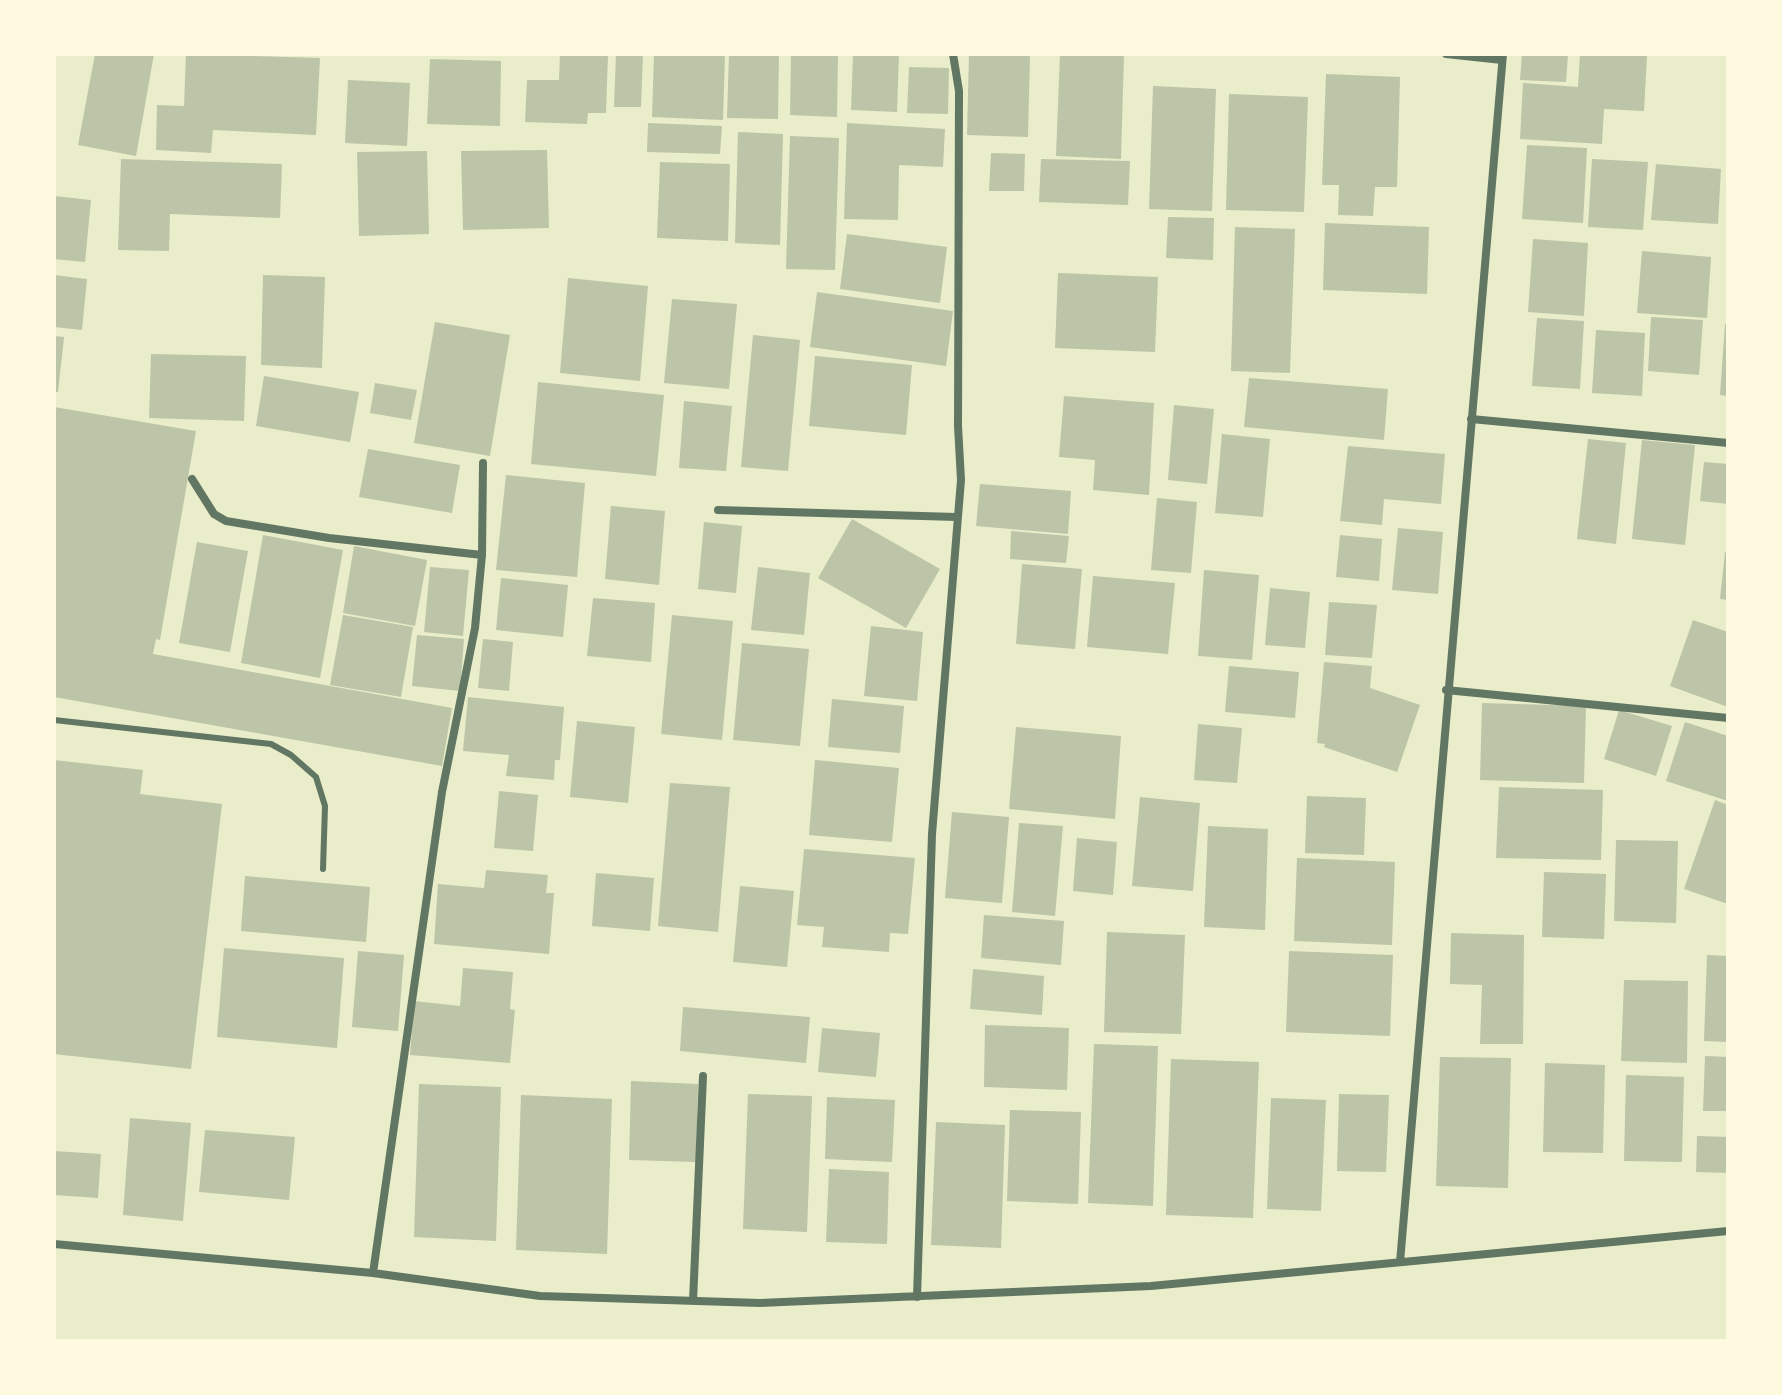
<!DOCTYPE html>
<style>
body{margin:0}
#map{position:relative;width:1782px;height:1395px;overflow:hidden;background:#e9edc9;font-family:Karla,sans-serif}
canvas{display:block}
.frame{position:absolute;inset:0;border:56px solid #fefae0;pointer-events:none}
</style>
<div id="map">
<canvas width="1782" height="1395"></canvas>
<div class="frame"></div>
</div>
<script>
const g = document.querySelector('canvas').getContext('2d');
g.lineJoin = 'round';
function paint(path, color) {
  g.fillStyle = color;
  g.fill(path, 'evenodd');
}
function toPath(rows) {
  const path = new Path2D();
  for (const r of rows) {
    path.moveTo(r[0], r[1]);
    for (let i = 2; i < r.length; i += 2) path.lineTo(r[i], r[i + 1]);
  }
  return path;
}
function stroke(path, color, width, dash) {
  g.strokeStyle = color;
  g.lineWidth = width;
  g.lineCap = dash ? 'butt' : 'round';
  g.setLineDash(dash || []);
  g.stroke(path);
}
const building = toPath([
 [95,54,154,54,136,156,78,145],
 [186,54,320,58,316,135,213,130,211,153,156,150,157,105,184,106],
 [560,54,608,54,606,113,588,113,587,124,525,122,527,80,559,80],
 [616,54,643,54,641,107,614,107],
 [654,54,725,54,723,120,652,117],
 [729,54,779,54,778,119,727,118],
 [791,54,838,54,837,117,790,115],
 [853,54,899,54,897,112,851,110],
 [969,54,1030,54,1028,137,967,135],
 [1060,54,1124,54,1121,159,1056,156],
 [1522,54,1568,54,1566,82,1520,80],
 [1580,54,1647,55,1644,111,1604,109,1602,144,1520,139,1523,83,1578,87],
 [430,59,501,61,500,126,427,124],
 [909,67,949,68,948,114,907,113],
 [1326,74,1400,77,1397,187,1375,187,1373,216,1338,215,1339,185,1322,185],
 [348,80,410,83,407,146,345,143],
 [1153,86,1216,89,1212,211,1149,209],
 [1229,94,1308,97,1304,212,1226,210],
 [648,123,722,126,720,154,647,152],
 [847,123,945,129,943,167,899,165,898,220,844,219],
 [738,132,783,134,780,245,735,243],
 [790,136,839,138,835,270,786,269],
 [1527,145,1587,148,1583,223,1522,219],
 [547,150,549,228,463,230,461,151],
 [427,151,429,234,359,236,357,152],
 [991,153,1025,154,1024,191,989,191],
 [121,159,282,164,280,218,170,214,169,251,118,250],
 [1041,159,1130,161,1128,205,1039,202],
 [1592,159,1648,162,1643,230,1588,227],
 [660,162,730,164,728,241,657,238],
 [1656,164,1721,169,1718,224,1651,220],
 [54,196,91,200,85,262,54,259],
 [1168,217,1214,218,1213,260,1166,258],
 [1325,223,1429,227,1427,294,1323,290],
 [1235,227,1295,229,1290,373,1231,371],
 [847,234,947,247,940,303,840,289],
 [1533,239,1588,243,1584,316,1528,312],
 [1642,251,1711,257,1707,318,1637,313],
 [1058,273,1158,277,1155,352,1055,348],
 [54,275,87,279,82,330,54,327],
 [263,275,325,277,322,368,261,365],
 [568,278,648,286,640,381,560,373],
 [817,292,953,311,946,366,810,347],
 [672,299,737,304,729,389,664,383],
 [1651,317,1703,320,1699,375,1648,371],
 [1537,318,1584,321,1580,389,1532,386],
 [435,322,510,335,490,456,414,443],
 [1725,324,1728,324,1728,396,1720,395],
 [1596,330,1645,333,1642,396,1592,393],
 [753,335,800,340,788,471,741,467],
 [54,336,64,337,58,392,54,392],
 [151,354,246,356,244,421,149,418],
 [815,356,912,365,906,435,809,426],
 [264,376,359,392,350,442,256,426],
 [1249,378,1388,389,1384,440,1244,427],
 [538,382,664,395,656,476,531,464],
 [375,383,417,390,411,420,370,413],
 [1064,396,1154,403,1149,495,1093,490,1095,460,1059,457],
 [684,401,732,406,726,471,679,468],
 [1174,405,1214,409,1207,484,1168,480],
 [54,407,196,431,160,640,156,639,153,654,452,708,442,766,54,697],
 [1222,434,1270,439,1263,517,1215,513],
 [1588,439,1626,443,1616,544,1577,539],
 [1642,440,1695,445,1685,545,1632,539],
 [1348,446,1445,454,1441,504,1384,499,1382,525,1340,521],
 [368,449,460,465,452,513,359,497],
 [1704,462,1728,464,1728,504,1700,501],
 [506,475,585,483,577,577,496,570],
 [980,484,1071,491,1068,534,976,526],
 [1157,498,1197,502,1191,573,1151,570],
 [611,506,665,511,659,585,605,579],
 [852,519,940,569,906,628,818,578],
 [704,522,742,526,736,593,698,589],
 [1398,528,1443,532,1438,594,1392,590],
 [1011,531,1069,536,1066,563,1010,559],
 [263,535,343,550,320,678,241,663],
 [1340,535,1382,539,1379,581,1336,577],
 [197,542,248,551,230,652,179,643],
 [354,546,427,560,415,626,343,613],
 [1725,552,1728,553,1728,600,1720,599],
 [1022,564,1082,569,1075,649,1016,644],
 [430,567,469,570,463,636,424,632],
 [758,567,810,573,804,635,751,630],
 [1204,570,1259,575,1252,660,1198,656],
 [1093,576,1175,583,1168,654,1087,647],
 [501,578,568,585,563,637,496,630],
 [1270,588,1310,592,1305,648,1265,645],
 [593,598,655,603,651,662,587,656],
 [1329,602,1377,605,1372,658,1325,655],
 [343,615,413,627,401,697,330,685],
 [672,615,733,621,722,740,661,734],
 [1693,620,1728,632,1728,707,1670,686],
 [871,626,923,632,917,701,864,696],
 [417,635,464,639,460,691,412,686],
 [483,639,513,642,509,691,478,688],
 [742,643,809,649,800,746,733,740],
 [1324,662,1372,666,1370,688,1420,705,1397,772,1324,747,1325,744,1317,743],
 [1229,666,1299,672,1295,718,1225,712],
 [468,697,564,707,560,760,555,760,554,780,506,776,509,755,463,751],
 [832,699,904,706,900,753,828,747],
 [1482,703,1586,706,1584,783,1480,780],
 [1619,710,1672,726,1656,776,1604,759],
 [577,721,635,727,628,803,570,797],
 [1685,722,1728,736,1728,801,1666,781],
 [1198,724,1242,728,1237,783,1194,780],
 [1016,727,1121,736,1115,819,1009,809],
 [54,760,143,770,140,794,222,804,191,1069,54,1054],
 [815,760,899,768,892,842,809,835],
 [670,783,730,787,718,932,658,926],
 [1499,787,1603,790,1601,860,1496,858],
 [499,791,538,795,533,851,494,848],
 [1307,796,1366,798,1364,855,1305,853],
 [1140,797,1200,803,1193,891,1132,886],
 [1715,800,1728,805,1728,904,1684,889],
 [952,812,1009,817,1002,903,945,898],
 [1019,823,1063,826,1055,916,1012,912],
 [1208,826,1268,829,1265,930,1204,927],
 [1077,838,1117,842,1113,895,1073,891],
 [1616,840,1678,841,1676,923,1614,921],
 [804,849,915,858,908,934,890,933,889,952,822,947,824,927,797,925],
 [1297,858,1395,862,1392,945,1294,941],
 [486,870,548,875,546,893,554,893,549,954,434,944,438,884,484,888],
 [1544,872,1606,874,1604,939,1542,937],
 [596,873,654,878,650,931,592,926],
 [245,876,370,887,366,942,241,931],
 [740,886,794,891,787,967,733,962],
 [984,915,1064,921,1061,965,981,958],
 [1107,932,1185,935,1181,1034,1104,1032],
 [1451,933,1524,935,1523,1044,1480,1044,1482,985,1450,984],
 [224,948,344,958,337,1048,217,1037],
 [358,951,404,955,398,1031,352,1027],
 [1289,951,1393,955,1390,1036,1286,1032],
 [1707,955,1728,956,1728,1042,1704,1041],
 [463,968,513,972,510,1009,515,1010,510,1063,410,1055,414,1001,460,1006],
 [973,969,1044,976,1042,1015,970,1009],
 [1624,980,1688,981,1687,1063,1621,1061],
 [683,1007,810,1017,806,1063,680,1051],
 [985,1025,1069,1028,1067,1090,984,1087],
 [822,1028,880,1033,876,1077,818,1072],
 [1094,1044,1158,1046,1153,1206,1088,1203],
 [1705,1056,1728,1057,1728,1111,1703,1111],
 [1440,1057,1511,1058,1508,1188,1436,1186],
 [1171,1059,1259,1062,1253,1218,1166,1215],
 [1545,1063,1605,1065,1603,1153,1543,1152],
 [1626,1075,1684,1077,1682,1162,1624,1161],
 [631,1081,698,1084,696,1162,629,1160],
 [419,1084,501,1087,496,1241,414,1237],
 [748,1094,812,1096,807,1232,743,1229],
 [1339,1094,1389,1095,1386,1172,1337,1171],
 [521,1095,612,1099,607,1254,516,1250],
 [827,1097,895,1100,892,1162,825,1159],
 [1271,1098,1326,1100,1321,1211,1267,1209],
 [1010,1110,1081,1112,1078,1204,1007,1201],
 [130,1118,191,1123,183,1221,123,1215],
 [936,1122,1005,1125,1001,1248,931,1245],
 [205,1130,295,1137,289,1200,199,1192],
 [1697,1136,1728,1137,1728,1173,1696,1172],
 [54,1151,101,1154,98,1198,54,1195],
 [829,1169,889,1172,887,1244,826,1242]
]);
const service = toPath([
 [54,720,271,744,291,755,316,777,325,806,323,869]
]);
const minor = toPath([
 [1446,54,1502,60],
 [1471,419,1728,443],
 [192,479,214,514,226,521,329,538,482,555],
 [718,510,956,517],
 [1446,690,1728,718],
 [54,1244,373,1273,540,1296,760,1303,1151,1286,1728,1231],
 [1400,1262,1503,54],
 [373,1273,442,792,475,628,482,555,483,463],
 [917,1297,932,834,961,480,958,426,959,91,953,54],
 [693,1301,703,1076]
]);
paint(building, '#bcc5a7');
stroke(service, '#617663', 6);
stroke(minor, '#617663', 8);
</script>
